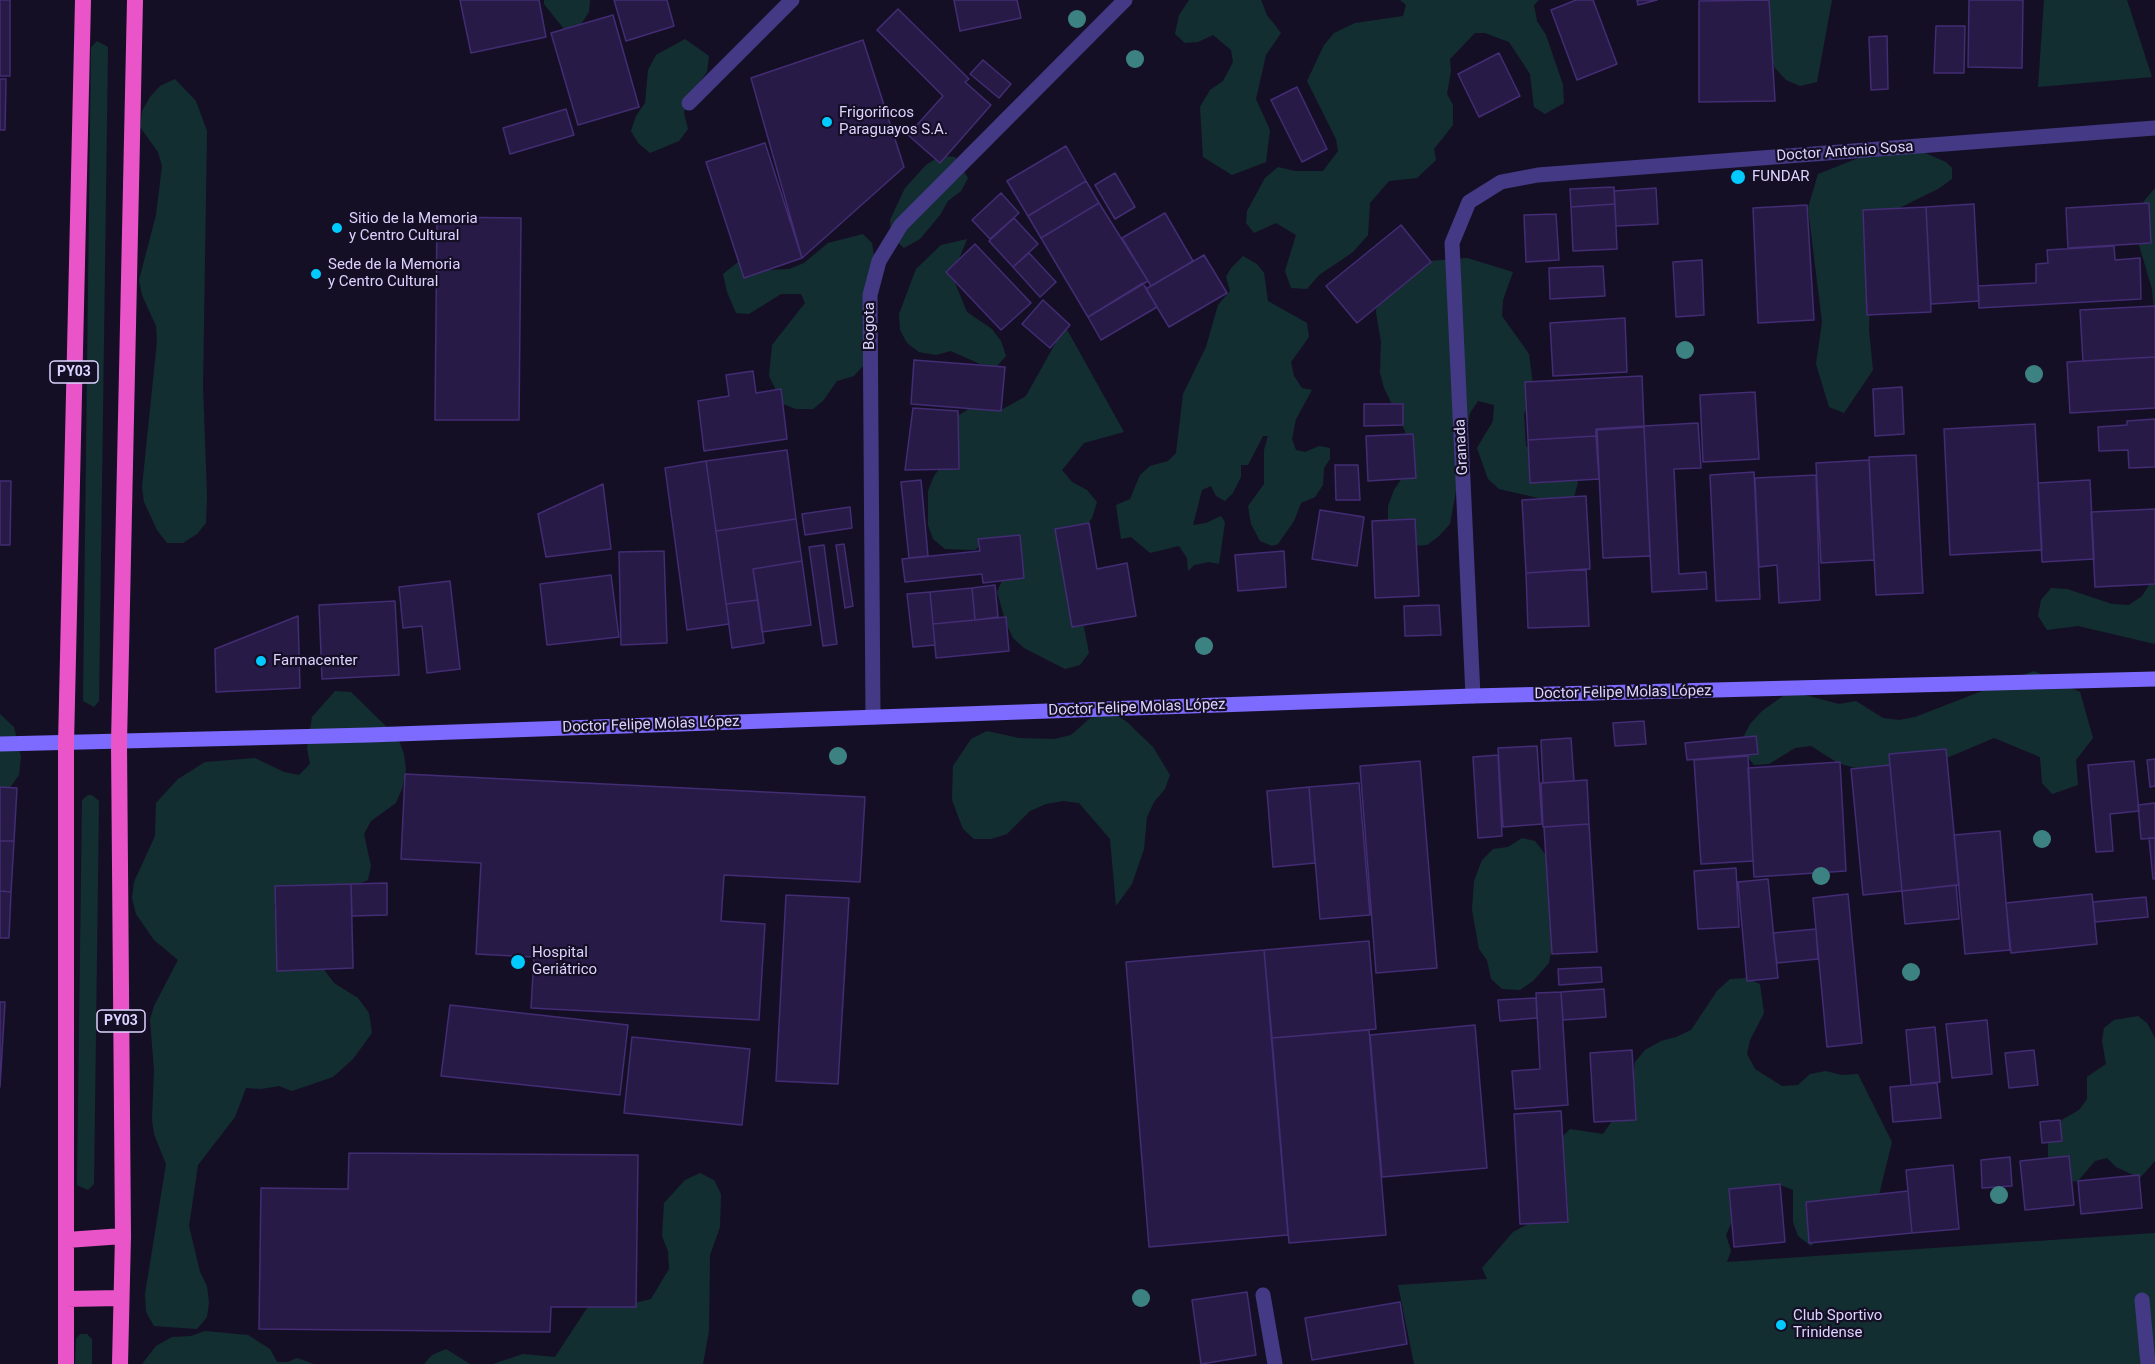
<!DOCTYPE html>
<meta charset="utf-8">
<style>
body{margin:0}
canvas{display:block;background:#150f26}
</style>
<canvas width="2155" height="1364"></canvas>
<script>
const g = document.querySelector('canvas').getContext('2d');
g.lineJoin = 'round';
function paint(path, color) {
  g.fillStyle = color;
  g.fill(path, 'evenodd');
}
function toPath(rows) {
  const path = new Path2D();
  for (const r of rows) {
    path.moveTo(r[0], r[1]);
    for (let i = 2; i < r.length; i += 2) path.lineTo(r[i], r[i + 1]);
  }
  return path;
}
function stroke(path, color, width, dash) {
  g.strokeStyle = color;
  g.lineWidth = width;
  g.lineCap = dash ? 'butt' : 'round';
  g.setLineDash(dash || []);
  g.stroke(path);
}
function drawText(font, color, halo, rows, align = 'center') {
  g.font = font + ' Roboto,sans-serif';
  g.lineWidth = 4.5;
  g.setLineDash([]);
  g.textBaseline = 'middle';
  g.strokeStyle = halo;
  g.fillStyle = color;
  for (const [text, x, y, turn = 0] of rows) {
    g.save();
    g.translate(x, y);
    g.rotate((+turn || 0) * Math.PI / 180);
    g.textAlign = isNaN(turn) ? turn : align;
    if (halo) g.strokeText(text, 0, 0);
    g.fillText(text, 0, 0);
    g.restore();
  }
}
const green = toPath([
 [544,0,590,0,589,12,581,24,564,29,544,4],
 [1189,0,1261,0,1267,15,1281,33,1266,55,1256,99,1270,130,1266,162,1232,175,1203,157,1200,107,1210,90,1223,81,1233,62,1231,50,1213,35,1198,42,1185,43,1175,34,1179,15],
 [1400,0,1539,0,1534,5,1537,21,1546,35,1563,85,1564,103,1545,114,1534,107,1530,74,1509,42,1485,33,1475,33,1450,59,1451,71,1447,94,1453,105,1453,125,1434,149,1436,160,1417,178,1389,181,1370,203,1368,235,1353,252,1319,275,1307,289,1291,288,1285,271,1296,235,1276,223,1254,233,1246,223,1247,211,1265,178,1278,167,1295,171,1323,171,1338,151,1336,139,1307,81,1324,45,1334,33,1355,23,1403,16,1406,5],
 [1767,0,1832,0,1817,82,1800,86,1786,80,1775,68,1768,53],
 [2044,0,2127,0,2152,77,2038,87],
 [685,39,709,56,707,72,688,98,684,113,688,129,679,141,650,153,638,143,631,131,636,116,645,103,648,70,656,55],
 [97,41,108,47,99,701,94,707,83,701,91,47],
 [175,79,196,101,207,131,203,386,207,497,206,523,197,534,183,543,167,543,157,530,144,502,142,487,157,341,156,326,142,295,139,280,156,215,162,166,158,152,140,127,142,111,150,97,160,86],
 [1909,146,1946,162,1952,168,1952,179,1938,189,1895,210,1871,269,1869,330,1873,370,1844,413,1829,407,1816,364,1822,322,1808,208,1818,174,1879,150],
 [940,156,955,157,968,178,961,191,948,201,940,215,920,239,904,248,891,236,890,220,905,188,926,165],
 [2155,188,2155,324,2152,289,2139,245,2140,215,2144,201],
 [863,234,872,243,874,255,864,365,854,376,837,381,823,401,813,409,796,409,783,404,769,376,772,345,805,303,801,294,781,294,749,314,736,313,727,292,723,274,738,262,767,270,789,269,804,263,828,243],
 [967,239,956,267,955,283,967,312,992,329,1001,341,1006,356,996,367,980,364,951,351,936,355,919,352,907,343,900,330,899,314,916,269,941,245],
 [1243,256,1257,264,1264,273,1268,301,1307,323,1309,337,1291,362,1294,376,1302,388,1312,390,1296,419,1292,439,1296,450,1305,452,1319,446,1330,448,1330,459,1324,468,1323,485,1315,497,1301,503,1294,521,1278,544,1272,546,1260,541,1251,524,1248,506,1264,484,1264,450,1268,436,1263,436,1248,465,1241,465,1241,477,1233,493,1225,501,1216,496,1211,486,1202,490,1193,525,1206,523,1221,516,1225,522,1219,564,1209,562,1194,565,1188,571,1187,558,1179,546,1150,553,1131,537,1121,539,1116,505,1130,499,1140,475,1150,466,1168,461,1176,453,1183,394,1206,347,1218,305,1230,291,1226,277,1231,268],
 [1467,258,1513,272,1503,300,1502,316,1529,354,1533,385,1530,401,1524,414,1526,446,1538,457,1566,471,1578,482,1574,497,1560,503,1499,489,1488,479,1477,448,1493,421,1494,405,1478,401,1470,413,1450,524,1439,536,1427,545,1411,546,1388,523,1388,506,1394,490,1413,462,1405,431,1384,388,1380,373,1381,342,1376,312,1378,296,1417,262],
 [1065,326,1124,432,1084,443,1062,470,1072,482,1087,490,1097,502,1092,518,1074,542,1083,622,1089,653,1080,665,1065,669,1024,648,1013,638,1006,623,997,592,1010,563,1012,547,1001,537,986,541,975,550,945,549,933,539,928,525,928,491,934,476,943,464,956,417,970,408,1003,409,1026,396],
 [2155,576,2155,644,2078,626,2047,630,2038,616,2041,600,2051,588,2067,589,2112,604,2129,605,2142,596],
 [2034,671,2080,692,2093,738,2076,760,2078,785,2052,794,2042,783,2040,757,1994,738,1918,770,1887,767,1855,768,1838,763,1811,746,1795,748,1769,764,1754,765,1744,753,1743,738,1750,724,1762,711,1790,691,1839,704,1856,701,1883,718,1899,720,1915,717],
 [335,691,351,692,398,738,404,754,406,770,402,789,396,803,371,821,364,834,371,866,368,880,354,886,339,886,284,893,274,905,279,936,276,959,293,955,319,963,334,983,358,998,369,1013,372,1033,353,1059,333,1077,292,1091,279,1086,261,1089,246,1088,235,1117,198,1165,189,1226,200,1272,207,1286,209,1302,207,1317,197,1329,154,1326,146,1312,145,1294,166,1164,154,1134,152,1119,154,1070,150,1020,154,1006,178,960,154,940,136,914,132,898,134,882,155,836,156,803,178,779,205,762,255,758,284,772,299,775,310,764,307,748,312,717],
 [1097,712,1113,713,1127,722,1153,747,1170,775,1165,789,1154,802,1147,817,1144,849,1132,884,1116,906,1110,839,1079,803,1063,801,1046,804,1030,811,1007,834,991,839,974,839,963,829,952,800,953,766,971,739,987,731,1019,738,1054,739,1071,735],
 [0,714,14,727,21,757,19,775,9,789,0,793],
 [88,795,92,795,99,801,94,1184,88,1190,77,1185,82,800],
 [1522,838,1535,841,1548,858,1554,937,1549,963,1533,981,1520,990,1502,989,1491,979,1487,960,1479,949,1472,910,1474,881,1482,860,1493,849,1508,847],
 [1746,978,1760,984,1764,1013,1750,1040,1747,1054,1755,1069,1782,1086,1798,1085,1810,1074,1826,1071,1841,1075,1858,1074,1892,1142,1877,1203,1821,1235,1811,1246,1798,1236,1793,1222,1793,1190,1780,1185,1765,1187,1733,1219,1726,1235,1731,1251,1727,1262,2155,1233,2155,1364,1414,1364,1398,1285,1487,1279,1482,1268,1513,1232,1528,1224,1560,1217,1568,1204,1558,1141,1570,1129,1603,1134,1630,1095,1635,1062,1645,1050,1661,1041,1676,1037,1691,1030,1717,991,1730,979],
 [2138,1016,2147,1023,2155,1038,2155,1161,2140,1178,2116,1167,2107,1158,2095,1161,2078,1181,2068,1182,2048,1162,2048,1141,2060,1121,2079,1110,2087,1099,2087,1077,2106,1064,2102,1041,2104,1028,2114,1020],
 [700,1173,714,1180,721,1194,720,1227,710,1255,709,1331,703,1364,493,1364,523,1354,555,1357,591,1302,635,1303,651,1299,669,1269,668,1251,662,1236,664,1203,685,1180],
 [205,1331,248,1335,270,1349,277,1362,288,1362,297,1358,314,1364,142,1364,156,1346,172,1337,191,1336],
 [80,1334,87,1334,92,1339,92,1364,75,1364,76,1339],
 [446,1349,470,1364,424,1364,432,1355]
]);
const building = toPath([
 [0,0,10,0,10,76,0,76,0,0],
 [460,0,539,0,546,37,471,53,460,0],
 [614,0,667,0,674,26,626,41,614,0],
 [954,0,1017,0,1021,18,960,31,954,0],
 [1576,0,1593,0,1617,64,1577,80,1551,10,1576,0],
 [1637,0,1657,0,1638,5,1637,0],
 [1769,0,1775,101,1699,102,1699,1,1769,0],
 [1969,0,2023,0,2022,68,1968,67,1969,0],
 [898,9,969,79,965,82,991,105,940,163,908,135,943,96,877,30,898,9],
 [613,15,639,107,578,125,551,33,613,15],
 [1936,26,1965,26,1964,73,1934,73,1936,26],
 [1887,36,1888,89,1871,90,1869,37,1887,36],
 [863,40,904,167,802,258,751,78,863,40],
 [1499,53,1520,96,1479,117,1458,74,1499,53],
 [983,60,1011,84,999,98,970,74,983,60],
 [0,79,6,79,5,130,0,130,0,79],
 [1297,87,1327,149,1302,162,1271,100,1297,87],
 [566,109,574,135,510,154,503,128,566,109],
 [765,143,802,258,744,278,706,162,765,143],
 [1066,146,1086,181,1028,216,1007,181,1066,146],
 [1115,173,1135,207,1115,219,1095,185,1115,173],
 [1086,181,1099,203,1041,238,1028,216,1086,181],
 [1614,187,1615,204,1571,207,1570,189,1614,187],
 [1656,188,1658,224,1616,226,1614,191,1656,188],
 [1001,193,1019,213,990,239,972,220,1001,193],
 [1099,203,1148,281,1088,317,1041,238,1099,203],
 [2149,203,2151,243,2068,248,2066,208,2149,203],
 [1615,204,1617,249,1573,251,1571,207,1615,204],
 [1974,204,1979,301,1931,304,1926,207,1974,204],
 [1807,205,1814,320,1758,323,1753,208,1807,205],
 [1926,207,1931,312,1867,315,1863,210,1926,207],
 [1165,213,1193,261,1151,286,1122,238,1165,213],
 [1556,214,1559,260,1526,262,1524,215,1556,214],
 [437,217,521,218,519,420,435,420,437,217],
 [1014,218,1038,244,1013,267,989,241,1014,218],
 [1401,225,1431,262,1357,323,1326,286,1401,225],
 [975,244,1031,303,1001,330,946,272,975,244],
 [2114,246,2115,260,2140,258,2141,299,1979,308,1978,286,2036,283,2036,264,2048,263,2047,250,2114,246],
 [1029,253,1056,282,1040,297,1013,267,1029,253],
 [1204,255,1227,293,1169,327,1146,289,1204,255],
 [1702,260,1704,315,1676,317,1673,262,1702,260],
 [1603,266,1605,296,1550,299,1549,268,1603,266],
 [1143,283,1157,307,1101,340,1088,317,1143,283],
 [1043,300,1070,325,1050,348,1022,324,1043,300],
 [2155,306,2155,357,2083,361,2080,310,2155,306],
 [1625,318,1627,372,1553,376,1550,323,1625,318],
 [2155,357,2155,408,2070,413,2067,362,2155,357],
 [914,360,1005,367,1001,411,911,404,914,360],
 [753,371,756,393,781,389,787,439,704,451,698,401,729,396,726,375,753,371],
 [1642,376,1644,426,1596,429,1596,436,1528,440,1525,382,1642,376],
 [1902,387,1904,434,1875,436,1873,389,1902,387],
 [1755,392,1759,459,1703,462,1700,395,1755,392],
 [1364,404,1403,404,1403,425,1364,426,1364,404],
 [913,408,958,411,959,469,905,470,913,408],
 [2155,419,2155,467,2129,468,2128,450,2099,451,2098,427,2127,425,2127,421,2155,419],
 [1698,423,1701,468,1674,469,1679,574,1706,572,1707,589,1652,592,1644,426,1698,423],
 [2035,424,2042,550,1950,555,1944,429,2035,424],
 [1644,427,1650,556,1603,558,1597,430,1644,427],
 [1413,434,1416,478,1368,481,1366,436,1413,434],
 [1596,436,1599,479,1530,483,1528,440,1596,436],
 [787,450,796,519,716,531,706,461,787,450],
 [1916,455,1923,593,1876,595,1869,457,1916,455],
 [1869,460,1874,560,1821,563,1816,463,1869,460],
 [706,461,729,624,687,630,665,468,706,461],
 [1335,465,1358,465,1360,500,1336,500,1335,465],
 [1754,472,1760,599,1716,601,1710,475,1754,472],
 [1816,475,1820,600,1779,603,1777,565,1759,567,1755,478,1816,475],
 [921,480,928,556,909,558,901,482,921,480],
 [2090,480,2094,559,2042,562,2038,483,2090,480],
 [0,481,11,481,10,545,0,545,0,481],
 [603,484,611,549,546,557,538,514,603,484],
 [1586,496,1590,569,1526,573,1522,500,1586,496],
 [850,507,852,528,805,535,802,514,850,507],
 [2155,509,2155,584,2095,587,2091,512,2155,509],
 [1320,510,1364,517,1357,566,1312,559,1320,510],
 [796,519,802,561,753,569,758,600,726,604,716,531,796,519],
 [1415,519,1419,596,1375,598,1372,521,1415,519],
 [1089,523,1097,569,1127,563,1136,616,1072,627,1055,529,1089,523],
 [1020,535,1024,578,983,583,982,574,905,582,902,559,980,551,978,539,1020,535],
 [844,544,853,606,845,608,836,545,844,544],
 [824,545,837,644,823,646,809,547,824,545],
 [664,551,667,643,621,645,619,552,664,551],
 [1284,551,1286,587,1238,591,1235,555,1284,551],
 [802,561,811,625,762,632,753,569,802,561],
 [1586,569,1589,626,1528,628,1526,573,1586,569],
 [611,575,619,637,547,645,540,584,611,575],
 [450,581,460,669,427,673,422,626,403,628,399,587,450,581],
 [995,585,998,617,975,620,972,588,995,585],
 [972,588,975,620,933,624,930,592,972,588],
 [930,592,935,645,913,647,907,594,930,592],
 [758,600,764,643,732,648,726,604,758,600],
 [395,601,399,675,322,679,319,605,395,601],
 [1439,605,1441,635,1405,636,1404,606,1439,605],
 [298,616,300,688,216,692,215,649,298,616],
 [1006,617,1009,651,936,658,933,624,1006,617],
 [1644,721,1646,744,1615,746,1613,723,1644,721],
 [1756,736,1758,754,1687,760,1685,743,1756,736],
 [1571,738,1574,781,1543,783,1541,740,1571,738],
 [1537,746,1542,824,1503,827,1498,748,1537,746],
 [1946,749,1959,885,1902,891,1889,754,1946,749],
 [1498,755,1502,836,1478,838,1473,757,1498,755],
 [1748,756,1753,861,1701,864,1694,760,1748,756],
 [2155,759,2155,786,2150,787,2147,760,2155,759],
 [1420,761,1437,968,1376,973,1360,766,1420,761],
 [2134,761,2139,811,2110,814,2113,851,2096,852,2088,765,2134,761],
 [1840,762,1846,871,1754,877,1748,768,1840,762],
 [1890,765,1902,891,1863,895,1851,769,1890,765],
 [405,774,865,797,860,882,724,875,721,921,765,924,759,1020,531,1008,534,957,476,954,481,863,401,859,405,774],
 [1587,780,1589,824,1543,827,1541,783,1587,780],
 [1359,783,1370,915,1320,919,1309,787,1359,783],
 [0,787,17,788,14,841,0,841,0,787],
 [1309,787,1315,863,1273,867,1267,791,1309,787],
 [2155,803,2155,838,2141,839,2138,805,2155,803],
 [1589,824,1597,952,1552,954,1544,827,1589,824],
 [2000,831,2010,950,1965,954,1954,835,2000,831],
 [2149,838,2155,838,2155,879,2153,879,2149,838],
 [0,841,14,841,11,892,0,891,0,841],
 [1736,868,1739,927,1698,929,1694,871,1736,868],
 [1768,879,1778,978,1747,981,1738,882,1768,879],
 [387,883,387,915,352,916,351,884,387,883],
 [351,884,353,968,277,971,275,886,351,884],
 [1956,885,1959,919,1905,924,1902,891,1956,885],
 [0,891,11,892,9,938,0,938,0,891],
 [1848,894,1862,1043,1827,1047,1813,898,1848,894],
 [2092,894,2097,944,2011,953,2006,903,2092,894],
 [786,895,849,898,838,1084,776,1081,786,895],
 [2146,897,2148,917,2095,922,2093,902,2146,897],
 [1816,929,1818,959,1777,963,1773,933,1816,929],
 [1369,941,1376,1029,1272,1038,1264,950,1369,941],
 [1264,950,1288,1235,1149,1247,1126,962,1264,950],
 [1601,967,1602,982,1559,985,1558,969,1601,967],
 [1604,989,1606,1017,1563,1020,1561,992,1604,989],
 [1561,992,1568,1105,1515,1109,1512,1071,1540,1069,1536,993,1561,992],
 [1536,998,1537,1018,1500,1021,1498,1000,1536,998],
 [0,1002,5,1002,0,1087,0,1002],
 [450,1005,628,1025,620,1095,441,1076,450,1005],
 [1987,1020,1992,1074,1952,1078,1946,1024,1987,1020],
 [1475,1025,1487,1168,1382,1177,1370,1035,1475,1025],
 [1935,1027,1940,1082,1911,1085,1906,1030,1935,1027],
 [1369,1030,1386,1235,1289,1243,1272,1038,1369,1030],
 [632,1037,750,1049,742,1125,624,1113,632,1037],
 [1632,1050,1636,1120,1594,1122,1590,1053,1632,1050],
 [2034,1050,2038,1085,2009,1088,2005,1053,2034,1050],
 [1937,1083,1941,1118,1893,1122,1890,1087,1937,1083],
 [1561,1111,1568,1222,1520,1224,1514,1114,1561,1111],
 [2060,1120,2062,1141,2042,1143,2040,1122,2060,1120],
 [349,1153,638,1155,636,1307,551,1307,550,1332,259,1329,261,1188,348,1189,349,1153],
 [2069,1156,2074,1205,2025,1210,2020,1161,2069,1156],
 [2010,1157,2012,1186,1982,1188,1981,1160,2010,1157],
 [1953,1165,1959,1229,1912,1233,1906,1170,1953,1165],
 [2139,1175,2142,1208,2081,1214,2078,1181,2139,1175],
 [1780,1184,1785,1242,1734,1247,1729,1189,1780,1184],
 [1908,1191,1912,1233,1809,1243,1806,1202,1908,1191],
 [1247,1292,1256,1355,1201,1364,1192,1300,1247,1292],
 [1400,1302,1407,1344,1312,1360,1305,1318,1400,1302]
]);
const service = toPath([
 [2142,1300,2148,1364]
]);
const minor = toPath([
 [689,103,792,0],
 [1473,696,1452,243,1469,202,1501,182,1538,175,2155,128],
 [873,717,870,295,879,261,901,225,1125,0],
 [1263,1295,1275,1364]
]);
const secondary = toPath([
 [0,744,369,735,1473,696,2155,679]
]);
const trunk = toPath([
 [67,1240,123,1236],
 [66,1299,121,1298],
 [66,1364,66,744,83,0],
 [120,1364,123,1236,119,743,135,0]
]);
const trees = [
 [1077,19],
 [1135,59],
 [1685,350],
 [2034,374],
 [1204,646],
 [838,756],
 [2042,839],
 [1821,876],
 [1911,972],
 [1999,1195],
 [1141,1298]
];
const markers = [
 [827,122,6,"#00cafe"],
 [1738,177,8,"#00cafe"],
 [337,228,6,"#00cafe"],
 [316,274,6,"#00cafe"],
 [261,661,6,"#00cafe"],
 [518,962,8,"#00cafe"],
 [1781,1325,6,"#00cafe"]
];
const shields = [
 [74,372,48],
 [121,1021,48]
];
const shieldNames = [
 ["PY03",74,372],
 ["PY03",121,1021]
];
const poiNames = [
 ["Frigorificos",839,113],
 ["Paraguayos S.A.",839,130],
 ["FUNDAR",1752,177],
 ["Sitio de la Memoria",349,219],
 ["y Centro Cultural",349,236],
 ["Sede de la Memoria",328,265],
 ["y Centro Cultural",328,282],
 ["Farmacenter",273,661],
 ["Hospital",532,953],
 ["Geriátrico",532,970],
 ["Club Sportivo",1793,1316],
 ["Trinidense",1793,1333]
];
const streetNames = [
 ["Doctor Antonio Sosa",1845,152,-4],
 ["Bogota",870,326,-90],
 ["Granada",1462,447,-93],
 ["Doctor Felipe Molas López",1623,693,-1],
 ["Doctor Felipe Molas López",1137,708,-2],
 ["Doctor Felipe Molas López",651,725,-2]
];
paint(green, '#122e30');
paint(building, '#281a47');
stroke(building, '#422c73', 1.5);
stroke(service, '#443985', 15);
stroke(minor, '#443985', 15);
stroke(secondary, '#7d6aff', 15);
stroke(trunk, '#e954c8', 16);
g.fillStyle = '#3d8282';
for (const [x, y] of trees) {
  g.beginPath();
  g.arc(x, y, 9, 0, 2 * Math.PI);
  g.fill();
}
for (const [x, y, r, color] of markers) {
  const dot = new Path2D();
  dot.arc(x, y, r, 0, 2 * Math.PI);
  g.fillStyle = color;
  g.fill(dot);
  stroke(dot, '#150f26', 2);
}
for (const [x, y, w] of shields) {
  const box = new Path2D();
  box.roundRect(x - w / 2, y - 11, w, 22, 4.5);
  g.fillStyle = '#150f26';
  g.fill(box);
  stroke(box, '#ddd3ff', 1.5);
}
drawText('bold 14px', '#ddd3ff', null, shieldNames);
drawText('15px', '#ddd3ff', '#150f26', poiNames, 'left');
drawText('15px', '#ddd3ff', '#150f26', streetNames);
</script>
